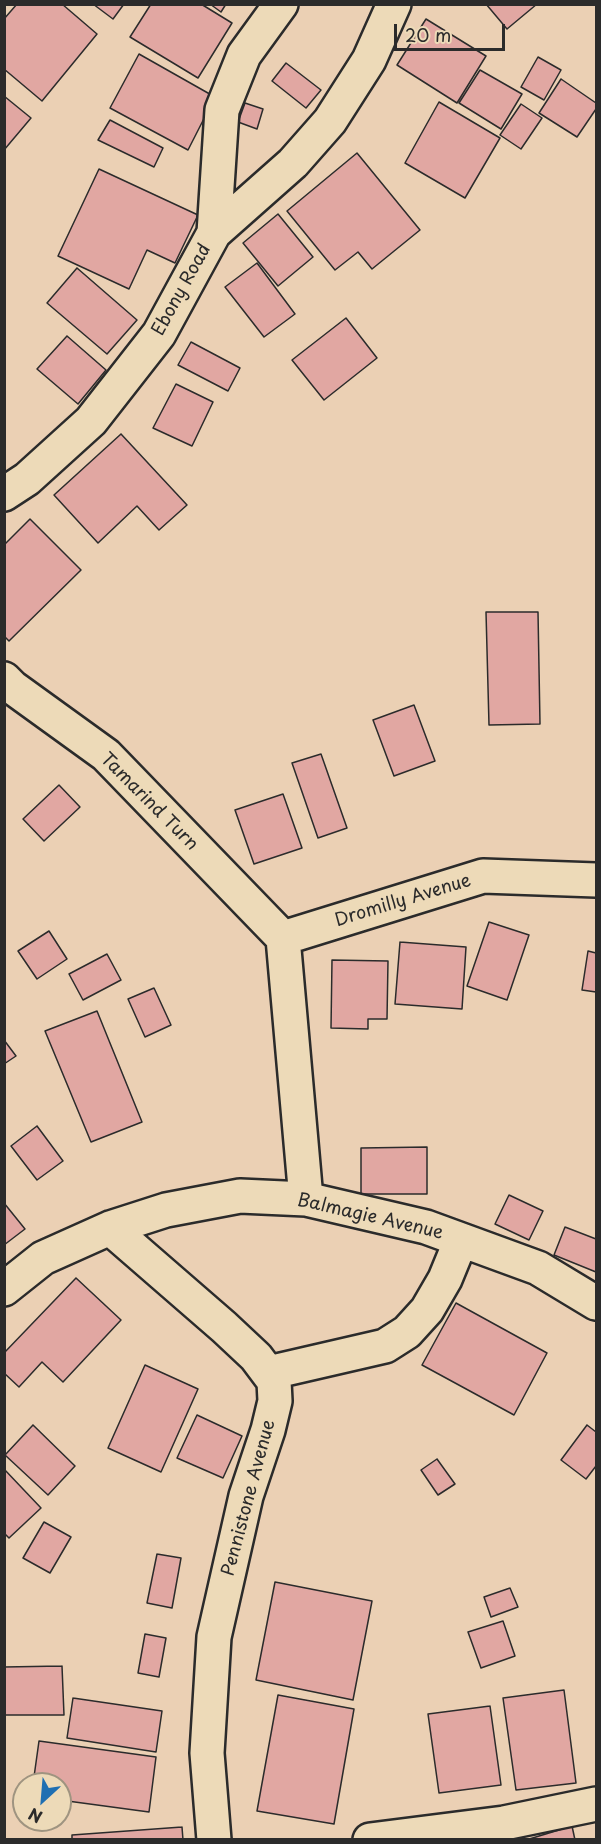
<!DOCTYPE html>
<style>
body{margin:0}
#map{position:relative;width:601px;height:1844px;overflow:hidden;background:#ebd0b4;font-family:"Playpen Sans",sans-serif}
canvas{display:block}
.frame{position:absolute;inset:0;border:6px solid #2b2b2b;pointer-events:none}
.north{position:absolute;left:12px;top:1772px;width:60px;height:60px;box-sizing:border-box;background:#eddab8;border:2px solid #9f9480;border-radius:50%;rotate:206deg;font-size:16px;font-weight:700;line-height:24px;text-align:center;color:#2b2b2b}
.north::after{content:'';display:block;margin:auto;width:21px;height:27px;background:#1f6fb2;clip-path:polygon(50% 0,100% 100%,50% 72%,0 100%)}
.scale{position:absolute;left:394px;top:24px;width:111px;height:27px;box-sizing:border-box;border:3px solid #2b2b2b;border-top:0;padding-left:8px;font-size:18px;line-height:21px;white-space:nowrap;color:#2b2b2b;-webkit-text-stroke:4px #eddab8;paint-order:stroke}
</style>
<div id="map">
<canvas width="601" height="1844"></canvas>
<div class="frame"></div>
<div class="north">N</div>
<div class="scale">20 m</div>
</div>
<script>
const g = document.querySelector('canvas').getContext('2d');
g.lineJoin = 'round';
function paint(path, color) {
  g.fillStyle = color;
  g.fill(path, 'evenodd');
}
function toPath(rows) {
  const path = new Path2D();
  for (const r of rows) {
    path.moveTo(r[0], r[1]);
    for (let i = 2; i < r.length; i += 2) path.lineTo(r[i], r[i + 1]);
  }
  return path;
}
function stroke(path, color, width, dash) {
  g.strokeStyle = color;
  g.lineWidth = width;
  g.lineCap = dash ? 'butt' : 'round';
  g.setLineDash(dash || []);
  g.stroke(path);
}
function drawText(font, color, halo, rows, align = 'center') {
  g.font = font + ' "Playpen Sans",sans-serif';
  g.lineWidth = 5;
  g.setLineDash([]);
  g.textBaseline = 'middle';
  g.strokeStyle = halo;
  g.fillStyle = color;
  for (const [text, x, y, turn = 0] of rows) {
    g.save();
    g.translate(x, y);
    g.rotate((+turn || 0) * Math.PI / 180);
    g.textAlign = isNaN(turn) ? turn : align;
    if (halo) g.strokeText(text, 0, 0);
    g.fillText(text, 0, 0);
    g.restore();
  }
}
const building = toPath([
 [17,4,62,4,97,34,42,101,4,69,4,19,17,4],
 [93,4,124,4,113,19,93,4],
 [151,4,201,4,232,23,198,78,130,37,151,4],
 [210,4,226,4,221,12,210,4],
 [486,4,537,4,507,29,486,4],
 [426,19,486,56,457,103,397,65,426,19],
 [139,54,215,97,188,150,110,108,139,54],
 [538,57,561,70,544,100,521,87,538,57],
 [286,63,321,90,306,108,272,81,286,63],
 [480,70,522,94,501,129,459,103,480,70],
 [561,79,596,103,596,109,577,137,539,113,561,79],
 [4,96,31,118,4,150,4,96],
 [439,102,500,138,465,198,405,163,439,102],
 [245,103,263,109,257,129,238,122,245,103],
 [521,104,542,118,521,149,500,135,521,104],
 [110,120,163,148,154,167,98,140,110,120],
 [357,153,420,230,372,269,358,252,335,270,287,211,357,153],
 [99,169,198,215,175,263,147,250,129,289,58,256,99,169],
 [278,214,313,257,278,286,243,243,278,214],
 [257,263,295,314,264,337,225,287,257,263],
 [77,268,137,320,107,354,47,303,77,268],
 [346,318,377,358,324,400,292,360,346,318],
 [67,336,106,370,78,404,37,369,67,336],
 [191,342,240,368,228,391,178,365,191,342],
 [176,384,213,402,192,446,153,428,176,384],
 [121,434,187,505,159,530,137,506,98,543,54,495,121,434],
 [30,519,81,570,9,641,4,636,4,545,30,519],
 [486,612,538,612,540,724,489,725,486,612],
 [414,705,435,761,394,776,373,720,414,705],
 [321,754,347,828,318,838,292,763,321,754],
 [59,785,80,807,44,841,23,819,59,785],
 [283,794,302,848,254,864,235,810,283,794],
 [489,922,529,935,507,1000,467,986,489,922],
 [49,931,67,959,37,979,18,951,49,931],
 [400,942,466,947,462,1009,395,1004,400,942],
 [588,951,596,953,596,992,582,990,588,951],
 [107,954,121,980,83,1000,69,974,107,954],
 [332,960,388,961,387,1019,368,1019,368,1029,331,1028,332,960],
 [154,988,171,1025,145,1037,128,999,154,988],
 [97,1011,142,1122,91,1142,45,1031,97,1011],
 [4,1040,16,1056,4,1064,4,1040],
 [37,1126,63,1161,37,1180,11,1146,37,1126],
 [427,1147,427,1194,361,1194,361,1148,427,1147],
 [509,1195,543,1211,529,1240,495,1224,509,1195],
 [4,1203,25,1229,4,1245,4,1203],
 [565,1227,596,1239,596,1272,554,1255,565,1227],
 [76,1278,121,1320,63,1382,42,1362,19,1387,4,1373,4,1353,76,1278],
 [456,1303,547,1353,514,1415,422,1365,456,1303],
 [145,1365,198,1389,161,1472,108,1448,145,1365],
 [197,1415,242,1436,223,1478,177,1458,197,1415],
 [33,1425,75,1466,48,1495,5,1455,33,1425],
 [587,1425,596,1432,596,1466,586,1479,561,1460,587,1425],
 [437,1459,455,1484,438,1495,421,1470,437,1459],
 [4,1469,41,1508,9,1538,4,1533,4,1469],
 [44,1522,71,1537,50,1573,23,1558,44,1522],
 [157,1554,181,1558,172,1608,147,1603,157,1554],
 [275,1582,372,1601,353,1700,256,1680,275,1582],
 [510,1588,518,1607,491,1617,484,1597,510,1588],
 [503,1621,515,1656,481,1668,468,1632,503,1621],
 [145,1634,166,1638,159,1677,138,1673,145,1634],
 [62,1666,64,1715,4,1715,4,1667,62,1666],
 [564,1690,576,1783,516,1790,503,1698,564,1690],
 [278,1695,354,1709,334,1824,257,1811,278,1695],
 [73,1698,162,1711,156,1752,67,1738,73,1698],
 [490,1706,501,1785,439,1793,428,1714,490,1706],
 [39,1741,156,1757,149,1812,60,1800,60,1784,33,1784,39,1741],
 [572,1826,575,1840,526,1840,572,1826],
 [182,1827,183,1840,72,1840,72,1835,182,1827]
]);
const minor = toPath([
 [214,233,293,163,330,121,369,60,394,4],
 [4,494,27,479,91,421,159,334,214,233,222,110,244,55,281,4],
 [4,679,12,687,106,755,283,938],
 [283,938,483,876,596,880],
 [283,938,306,1199],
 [110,1228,224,1327,256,1357,274,1381,275,1401,268,1430,246,1496,214,1637,207,1753,214,1840],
 [4,1289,43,1258,110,1228,166,1210,240,1196,306,1199,426,1227,538,1268,596,1303],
 [268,1373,385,1346,407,1332,427,1310,445,1279,461,1240],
 [370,1840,504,1823,596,1804]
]);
const streetNames = [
 ["Ebony Road",182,290,-61],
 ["Tamarind Turn",149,802,45],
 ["Dromilly Avenue",403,901,-17],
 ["Balmagie Avenue",370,1217,13],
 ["Pennistone Avenue",249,1498,-75]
];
paint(building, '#e1a7a2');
stroke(building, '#2b2b2b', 1.5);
stroke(minor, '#2b2b2b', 38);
stroke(minor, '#eddab8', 33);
drawText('18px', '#2b2b2b', '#eddab8', streetNames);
</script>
